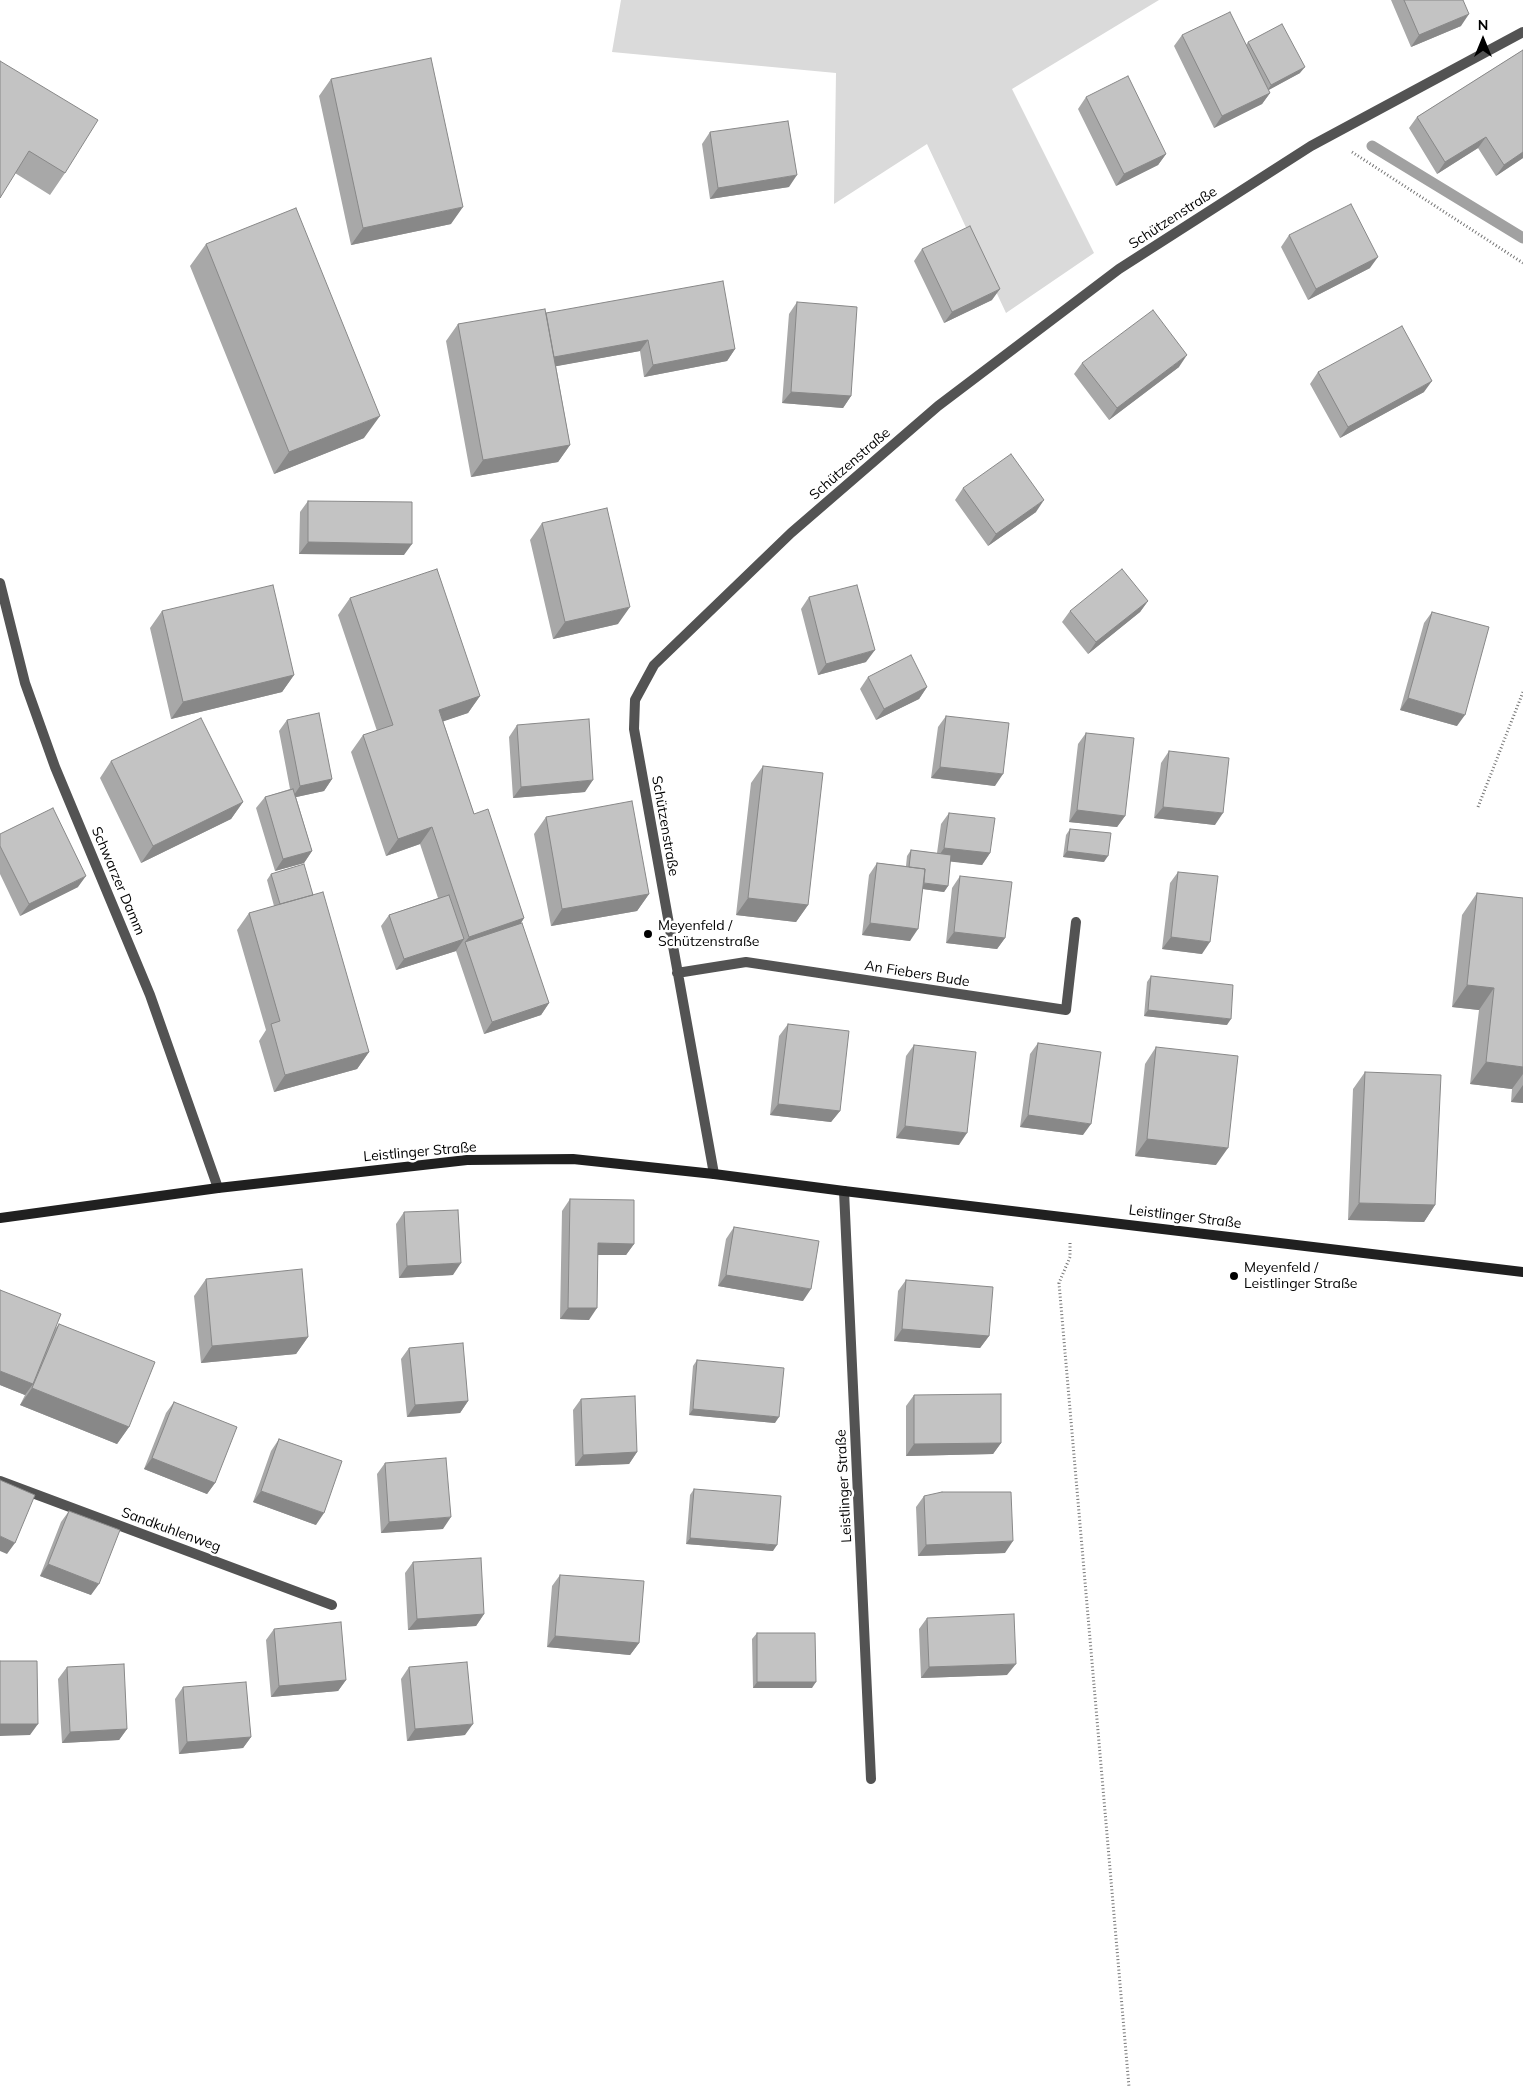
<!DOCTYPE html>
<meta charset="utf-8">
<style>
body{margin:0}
#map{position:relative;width:1523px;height:2087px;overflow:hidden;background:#fff;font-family:Mulish,sans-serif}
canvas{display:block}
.north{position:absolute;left:1458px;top:15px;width:50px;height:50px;-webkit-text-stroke:4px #fff;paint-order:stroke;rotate:0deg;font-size:14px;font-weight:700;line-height:20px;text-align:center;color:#000}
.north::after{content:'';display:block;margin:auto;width:18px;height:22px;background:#000;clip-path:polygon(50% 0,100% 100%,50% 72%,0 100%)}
</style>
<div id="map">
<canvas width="1523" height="2087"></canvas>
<div class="north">N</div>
</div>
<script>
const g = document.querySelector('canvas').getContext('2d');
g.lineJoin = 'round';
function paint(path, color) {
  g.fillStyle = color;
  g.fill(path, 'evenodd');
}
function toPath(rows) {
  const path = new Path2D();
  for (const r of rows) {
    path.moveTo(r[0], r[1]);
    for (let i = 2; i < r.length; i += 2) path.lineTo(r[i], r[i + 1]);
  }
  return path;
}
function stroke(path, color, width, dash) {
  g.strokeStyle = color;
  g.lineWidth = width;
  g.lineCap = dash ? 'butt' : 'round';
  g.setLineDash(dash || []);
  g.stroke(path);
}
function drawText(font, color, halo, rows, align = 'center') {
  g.font = font + ' Mulish,sans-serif';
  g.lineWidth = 5;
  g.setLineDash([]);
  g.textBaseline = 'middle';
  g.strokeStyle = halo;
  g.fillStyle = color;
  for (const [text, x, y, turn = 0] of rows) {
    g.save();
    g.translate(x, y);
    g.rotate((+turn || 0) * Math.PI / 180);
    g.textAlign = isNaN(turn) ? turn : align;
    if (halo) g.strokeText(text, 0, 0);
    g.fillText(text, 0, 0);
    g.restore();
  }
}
const green = toPath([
 [621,0,1159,0,1012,89,1094,253,1006,313,927,144,834,204,836,73,612,52]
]);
const stream = toPath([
 [1372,146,1523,238]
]);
const path = toPath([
 [1352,152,1523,263],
 [1478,807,1523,692],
 [1070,1243,1070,1257,1059,1283,1129,2087]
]);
const lane = toPath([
 [0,583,25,683,55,767,150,995,218,1188],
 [844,1191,871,1779]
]);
const street = toPath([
 [677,973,746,962,1066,1010,1076,922],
 [714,1174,634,729,635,700,654,665,791,533,938,406,1119,269,1311,146,1523,32],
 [0,1481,332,1605]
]);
const secondary = toPath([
 [0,1218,218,1188,467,1160,573,1159,714,1174,844,1191,1523,1272]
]);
const wall = toPath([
 [1391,0,1463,0,1461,26,1411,47],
 [1182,35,1246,45,1248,42,1300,73,1268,90,1270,93,1262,104,1214,128,1174,46],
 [1523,50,1523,158,1496,176,1478,148,1437,174,1409,128,1417,117],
 [0,61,65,173,50,195,15,173],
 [331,79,451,224,351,245,319,96],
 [1086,97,1166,154,1158,165,1116,186,1078,109],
 [710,132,789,187,710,199,702,144],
 [1289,235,1370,268,1308,300,1281,247],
 [206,244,364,438,274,474,190,266],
 [922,249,992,300,944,323,914,261],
 [797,302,851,396,843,408,782,403,789,314],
 [546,313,735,349,727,361,644,377,640,351,556,366,570,445,558,462,471,477,446,341,458,324],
 [1082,363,1179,367,1109,420,1074,374],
 [1318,372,1424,392,1340,438,1310,384],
 [963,488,1036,512,988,546,955,500],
 [308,501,404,555,299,554,300,512],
 [542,523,618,624,553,639,530,540],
 [809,597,866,662,818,675,801,609],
 [350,598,480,696,468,713,443,721,474,814,524,918,521,923,549,1003,541,1015,484,1034,456,951,396,970,381,926,389,915,438,898,420,844,386,856,351,752,363,735,377,731,338,615],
 [1148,601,1140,612,1088,654,1062,622,1070,611],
 [162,611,294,675,282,692,171,719,150,628],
 [1432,612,1457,726,1400,710,1424,623],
 [868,677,927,687,919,699,876,720,860,689],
 [946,716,995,786,931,778,938,727],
 [287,720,332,779,324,791,296,797,312,851,304,863,275,871,256,808,265,797,290,789,279,731],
 [517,725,585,792,513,798,509,737],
 [1086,733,1125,816,1117,827,1069,822,1078,744],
 [1169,751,1215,825,1154,818,1161,763],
 [111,761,243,802,231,819,141,863,100,778],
 [763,766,808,905,796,922,736,915,751,783],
 [949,813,990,853,982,865,950,861,948,886,944,892,923,889,910,941,862,935,869,875,877,863,906,866,907,856,911,850,937,853,941,824],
 [546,817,649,894,637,911,551,926,534,834],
 [1070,829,1104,862,1063,857,1066,835],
 [0,834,78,887,20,916,0,874],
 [1178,872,1202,954,1162,949,1170,883],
 [271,874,313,895,369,1052,357,1069,274,1092,259,1041,266,1030,237,930,249,913,274,906,267,880],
 [960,876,1005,938,997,949,946,943,952,888],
 [1477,893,1523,898,1523,1103,1511,1102,1512,1089,1470,1084,1479,1010,1452,1007,1462,915],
 [1151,976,1227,1025,1144,1016,1147,982],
 [788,1024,840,1111,831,1122,770,1115,779,1036],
 [1038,1043,1083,1135,1020,1127,1030,1054],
 [914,1045,959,1145,896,1138,906,1056],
 [1156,1047,1216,1165,1135,1156,1145,1064],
 [1365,1072,1435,1205,1424,1222,1348,1220,1353,1089],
 [570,1199,634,1244,626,1255,598,1255,589,1320,560,1319,562,1211],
 [404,1212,453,1275,399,1278,396,1224],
 [734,1227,803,1301,718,1286,726,1239],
 [206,1279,308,1337,296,1354,201,1363,194,1296],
 [906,1280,989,1336,980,1348,894,1341,898,1291],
 [0,1290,54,1330,59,1324,129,1427,117,1444,20,1405,25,1395,0,1385],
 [409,1348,468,1401,460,1413,407,1417,401,1359],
 [697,1360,775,1423,689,1415,693,1366],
 [914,1395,1001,1443,993,1454,906,1456,906,1406],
 [581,1399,637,1452,629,1464,575,1466,573,1410],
 [174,1402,215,1483,207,1494,144,1469,166,1413],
 [279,1439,316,1525,253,1502,271,1451],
 [385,1463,443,1529,381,1533,377,1474],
 [694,1489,773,1551,686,1544,690,1495],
 [924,1496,1005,1553,918,1556,916,1507],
 [69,1511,91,1595,40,1576,61,1522],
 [413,1562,484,1614,476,1626,408,1630,405,1573],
 [560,1575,639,1643,630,1655,547,1647,552,1586],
 [927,1618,1007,1675,921,1678,919,1629],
 [274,1629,346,1680,338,1691,271,1697,266,1640],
 [757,1633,812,1688,753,1688,752,1639],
 [67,1667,127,1729,119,1740,62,1743,58,1679],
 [409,1667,465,1735,407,1741,401,1679],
 [183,1687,251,1737,243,1748,179,1754,175,1699]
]);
const shadedWall = toPath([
 [1469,14,1461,26,1411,47,1419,35],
 [1305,67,1300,73,1267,91,1271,85],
 [1270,93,1262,104,1214,128,1222,116],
 [1486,137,1478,148,1437,174,1445,162],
 [1523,152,1523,158,1496,176,1504,165],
 [1166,154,1158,165,1116,186,1124,174],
 [797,175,789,187,710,199,718,188],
 [463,207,451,224,351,245,363,228],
 [1378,257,1370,268,1308,300,1316,289],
 [1000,289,992,300,944,323,952,312],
 [648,340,640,351,541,369,549,358],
 [735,349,727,361,644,377,653,365],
 [1187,355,1179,367,1109,420,1117,408],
 [1432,381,1424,392,1340,438,1348,427],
 [791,392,851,396,843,408,782,403],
 [380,416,364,438,274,474,289,452],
 [570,445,558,462,471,477,483,460],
 [1044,500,1036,512,988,546,996,534],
 [308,542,412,544,404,555,299,554],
 [1148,601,1140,612,1088,654,1096,642],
 [630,607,618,624,553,639,565,622],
 [875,650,866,662,818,675,826,664],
 [294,675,282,692,171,719,183,702],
 [927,687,919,699,876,720,884,709],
 [480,696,468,713,427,727,439,710],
 [1408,698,1465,715,1457,726,1400,710],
 [940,767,1003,774,995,786,931,778],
 [332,779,324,791,292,798,300,786],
 [593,780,585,792,513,798,521,787],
 [243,802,231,819,141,863,153,846],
 [1163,807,1223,813,1215,825,1154,818],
 [1077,810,1125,816,1117,827,1069,822],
 [432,827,420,844,386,856,398,839],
 [944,848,990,853,982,865,936,860],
 [312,851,304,863,275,871,283,859],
 [1067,851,1108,856,1104,862,1063,857],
 [86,876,78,887,20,916,29,904],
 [920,883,948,886,944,892,916,888],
 [649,894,637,911,551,926,562,909],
 [748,898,808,905,796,922,736,915],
 [524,918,513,935,465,942,469,937],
 [870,923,918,929,910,941,862,935],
 [954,932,1005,938,997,949,946,943],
 [1171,937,1210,942,1202,954,1162,949],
 [464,939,456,951,396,970,404,959],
 [1467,985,1494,988,1479,1010,1452,1007],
 [549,1003,541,1015,484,1034,492,1022],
 [1148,1010,1231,1019,1227,1025,1144,1016],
 [369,1052,357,1069,274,1092,285,1075],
 [1486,1062,1523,1067,1523,1074,1512,1089,1470,1084],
 [1523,1085,1523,1103,1511,1102],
 [778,1104,840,1111,831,1122,770,1115],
 [1028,1115,1091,1124,1083,1135,1020,1127],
 [905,1126,967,1133,959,1145,896,1138],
 [1147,1139,1228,1148,1216,1165,1135,1156],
 [1359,1203,1435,1205,1424,1222,1348,1220],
 [598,1243,634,1244,626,1255,590,1255],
 [461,1263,453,1275,399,1278,407,1266],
 [726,1275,811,1289,803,1301,718,1286],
 [568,1308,597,1308,589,1320,560,1319],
 [902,1329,989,1336,980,1348,894,1341],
 [308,1337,296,1354,201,1363,212,1346],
 [0,1371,33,1384,25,1395,0,1385],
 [32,1388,129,1427,117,1444,20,1405],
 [468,1401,460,1413,407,1417,415,1405],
 [693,1409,779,1417,775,1423,689,1415],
 [1001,1443,993,1454,906,1456,914,1444],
 [637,1452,629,1464,575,1466,583,1455],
 [152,1458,215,1483,207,1494,144,1469],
 [261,1491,324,1513,316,1525,253,1502],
 [451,1517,443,1529,381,1533,389,1522],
 [0,1536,15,1543,7,1554,0,1551],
 [690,1538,777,1545,773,1551,686,1544],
 [1013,1541,1005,1553,918,1556,926,1545],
 [48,1564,99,1584,91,1595,40,1576],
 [484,1614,476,1626,408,1630,417,1619],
 [555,1636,639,1643,630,1655,547,1647],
 [1016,1664,1007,1675,921,1678,929,1667],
 [346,1680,338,1691,271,1697,279,1686],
 [757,1682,816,1682,812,1688,753,1688],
 [0,1724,38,1724,30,1735,0,1736],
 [473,1724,465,1735,407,1741,415,1729],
 [127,1729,119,1740,62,1743,70,1732],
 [251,1737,243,1748,179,1754,187,1742]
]);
const building = toPath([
 [1404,0,1463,0,1469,14,1419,35,1404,0],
 [1230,12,1270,93,1222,116,1182,35,1230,12],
 [1282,24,1305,67,1271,85,1248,42,1282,24],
 [1523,50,1523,152,1504,165,1486,137,1445,162,1417,117,1523,50],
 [431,58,463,207,363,228,331,79,431,58],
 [0,61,98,120,65,173,29,151,0,198,0,61],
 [1128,76,1166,154,1124,174,1086,97,1128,76],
 [788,121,797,175,718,188,710,132,788,121],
 [1351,204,1378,257,1316,289,1289,235,1351,204],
 [296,208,380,416,289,452,206,244,296,208],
 [970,226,1000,289,952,312,922,249,970,226],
 [723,281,735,349,653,365,648,340,554,357,546,313,723,281],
 [797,302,857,307,851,396,791,392,797,302],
 [545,309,570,445,483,460,458,324,545,309],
 [1153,310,1187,355,1117,408,1082,363,1153,310],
 [1402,326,1432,381,1348,427,1318,372,1402,326],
 [1011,454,1044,500,996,534,963,488,1011,454],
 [308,501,412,502,412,544,308,542,308,501],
 [607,508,630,607,565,622,542,523,607,508],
 [437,569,480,696,439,710,474,814,488,809,524,918,469,937,432,827,398,839,363,735,393,725,350,598,437,569],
 [1122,569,1148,601,1096,642,1070,611,1122,569],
 [273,585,294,675,183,702,162,611,273,585],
 [857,585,875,650,826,664,809,597,857,585],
 [1432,612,1489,627,1465,715,1408,698,1432,612],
 [911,655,927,687,884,709,868,677,911,655],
 [319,713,332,779,300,786,287,720,319,713],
 [946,716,1009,723,1003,774,940,767,946,716],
 [201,718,243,802,153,846,111,761,201,718],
 [589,719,593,780,521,787,517,725,589,719],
 [1086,733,1134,738,1125,816,1077,810,1086,733],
 [1169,751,1229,758,1223,813,1163,807,1169,751],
 [763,766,823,773,808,905,748,898,763,766],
 [293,789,312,851,283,859,265,797,293,789],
 [632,801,649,894,562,909,546,817,632,801],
 [53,808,86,876,29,904,0,846,0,834,53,808],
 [949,813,995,818,990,853,944,848,949,813],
 [1070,829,1111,833,1108,856,1067,851,1070,829],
 [911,850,951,855,948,886,924,883,925,869,909,867,911,850],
 [877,863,925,869,918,929,870,923,877,863],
 [304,864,313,895,280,904,271,874,304,864],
 [1178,872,1218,876,1210,942,1171,937,1178,872],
 [960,876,1012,882,1005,938,954,932,960,876],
 [323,892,369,1052,285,1075,271,1024,280,1021,249,913,323,892],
 [1477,893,1523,898,1523,1067,1486,1062,1494,988,1467,985,1477,893],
 [449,895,464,939,404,959,389,915,449,895],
 [522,923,549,1003,492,1022,465,942,522,923],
 [1151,976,1233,985,1231,1019,1148,1010,1151,976],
 [788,1024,849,1031,840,1111,778,1104,788,1024],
 [1038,1043,1101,1052,1091,1124,1028,1115,1038,1043],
 [914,1045,976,1052,967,1133,905,1126,914,1045],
 [1156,1047,1238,1056,1228,1148,1147,1139,1156,1047],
 [1365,1072,1441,1075,1435,1205,1359,1203,1365,1072],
 [570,1199,634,1200,634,1244,598,1243,597,1308,568,1308,570,1199],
 [458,1210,461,1263,407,1266,404,1212,458,1210],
 [734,1227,819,1241,811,1289,726,1275,734,1227],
 [302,1269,308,1337,212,1346,206,1279,302,1269],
 [906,1280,993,1287,989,1336,902,1329,906,1280],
 [0,1290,61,1314,33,1384,0,1371,0,1290],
 [59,1324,155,1362,129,1427,32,1388,59,1324],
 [463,1343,468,1401,415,1405,409,1348,463,1343],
 [697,1360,784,1368,779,1417,693,1409,697,1360],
 [1001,1394,1001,1443,914,1444,914,1395,1001,1394],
 [635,1396,637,1452,583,1455,581,1399,635,1396],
 [174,1402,237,1427,215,1483,152,1458,174,1402],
 [279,1439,342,1461,324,1513,261,1491,279,1439],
 [446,1458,451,1517,389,1522,385,1463,446,1458],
 [0,1480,35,1495,15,1543,0,1536,0,1480],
 [694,1489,781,1496,777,1545,690,1538,694,1489],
 [942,1492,1011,1492,1013,1541,926,1545,924,1496,942,1492],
 [69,1511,120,1530,99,1584,48,1564,69,1511],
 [481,1558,484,1614,417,1619,413,1562,481,1558],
 [560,1575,644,1581,639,1643,555,1636,560,1575],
 [1014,1614,1016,1664,929,1667,927,1618,1014,1614],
 [341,1622,346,1680,279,1686,274,1629,341,1622],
 [757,1633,815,1633,816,1682,757,1682,757,1633],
 [0,1661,37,1661,38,1724,0,1724,0,1661],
 [467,1662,473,1724,415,1729,409,1667,467,1662],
 [124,1664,127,1729,70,1732,67,1667,124,1664],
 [246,1682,251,1737,187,1742,183,1687,246,1682]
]);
const markers = [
 [648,934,5,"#000"],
 [1234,1276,5,"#000"]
];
const streetNames = [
 ["Schützenstraße",1173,218,-33],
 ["Schützenstraße",850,464,-41],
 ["Schützenstraße",665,826,80],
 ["Schwarzer Damm",118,881,67],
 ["An Fiebers Bude",917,974,9],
 ["Leistlinger Straße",420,1152,-5],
 ["Leistlinger Straße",1185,1217,7],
 ["Leistlinger Straße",844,1486,-93],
 ["Sandkuhlenweg",171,1530,20]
];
const poiNames = [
 ["Meyenfeld /",658,926],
 ["Schützenstraße",658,942],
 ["Meyenfeld /",1244,1268],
 ["Leistlinger Straße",1244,1284]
];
paint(green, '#dadada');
stroke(stream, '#a1a1a1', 11);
stroke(path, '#757575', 3, [1, 2.5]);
stroke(lane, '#535353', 10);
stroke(street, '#535353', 10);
stroke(secondary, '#202020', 10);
paint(wall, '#a8a8a8');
paint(shadedWall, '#888');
paint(building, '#c3c3c3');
stroke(building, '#888', 1);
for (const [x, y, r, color] of markers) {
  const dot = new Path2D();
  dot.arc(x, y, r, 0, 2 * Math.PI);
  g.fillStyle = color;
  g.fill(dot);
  stroke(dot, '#fff', 2);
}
drawText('14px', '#000', '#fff', streetNames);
drawText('14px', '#000', '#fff', poiNames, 'left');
</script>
